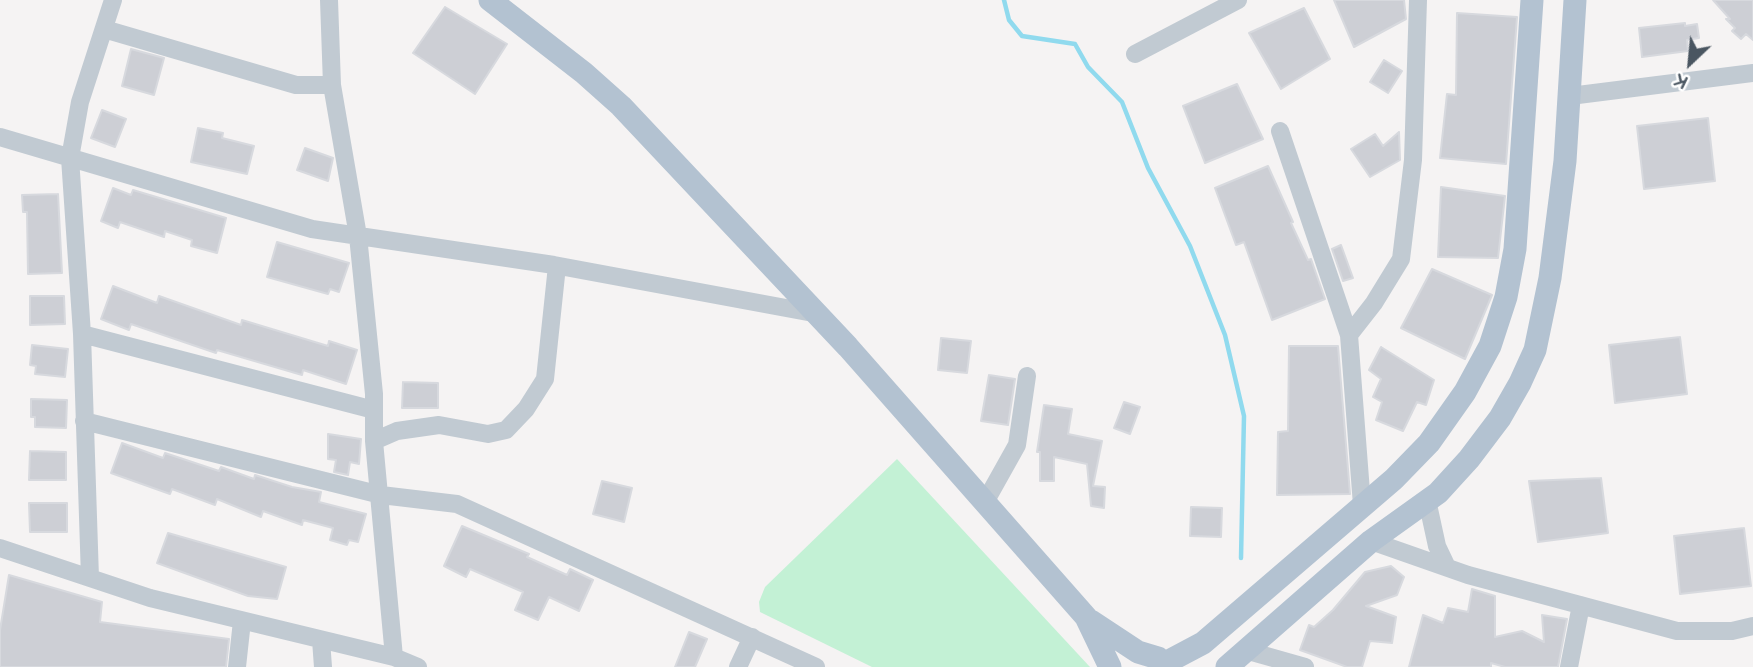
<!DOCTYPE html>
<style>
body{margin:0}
#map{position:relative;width:1753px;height:667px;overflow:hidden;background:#f5f3f3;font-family:Quicksand,sans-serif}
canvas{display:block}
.north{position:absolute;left:1655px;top:28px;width:70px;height:70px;-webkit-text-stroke:5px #fff;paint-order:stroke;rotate:206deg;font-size:19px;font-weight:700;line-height:28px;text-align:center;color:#4a5661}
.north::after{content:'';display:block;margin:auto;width:24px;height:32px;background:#4a5661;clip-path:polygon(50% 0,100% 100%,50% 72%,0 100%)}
</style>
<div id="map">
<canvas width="1753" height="667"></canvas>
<div class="north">K</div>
</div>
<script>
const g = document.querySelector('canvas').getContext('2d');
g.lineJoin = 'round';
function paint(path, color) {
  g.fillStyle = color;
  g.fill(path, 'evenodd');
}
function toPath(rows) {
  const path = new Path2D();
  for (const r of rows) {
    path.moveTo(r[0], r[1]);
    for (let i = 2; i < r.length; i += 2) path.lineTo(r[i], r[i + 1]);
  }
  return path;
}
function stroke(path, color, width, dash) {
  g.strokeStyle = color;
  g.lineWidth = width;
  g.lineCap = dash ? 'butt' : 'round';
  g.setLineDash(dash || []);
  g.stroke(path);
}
const green = toPath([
 [897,459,1090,667,872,667,760,612,759,602,765,587]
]);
const stream = toPath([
 [1004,0,1009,20,1022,36,1075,44,1088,67,1122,102,1148,168,1190,246,1225,335,1244,416,1241,558]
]);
const building = toPath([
 [1334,0,1404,0,1406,19,1354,47,1334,0],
 [1713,0,1753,0,1753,40,1746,34,1741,39,1732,31,1735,28,1726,19,1730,19,1713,0],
 [445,7,507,44,475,94,413,53,445,7],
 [1304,8,1330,59,1281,89,1249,33,1304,8],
 [1457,13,1517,17,1506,164,1440,158,1447,94,1456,95,1457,13],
 [1685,23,1685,26,1697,24,1699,38,1687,40,1688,51,1642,57,1639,28,1685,23],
 [131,49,164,58,154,95,122,86,131,49],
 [1384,60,1402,71,1388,93,1370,82,1384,60],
 [1237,84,1263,139,1205,163,1183,106,1237,84],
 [102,110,126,119,115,147,91,138,102,110],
 [1708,118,1715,181,1644,189,1637,126,1708,118],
 [198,128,223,133,222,138,254,146,247,174,191,162,198,128],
 [1399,132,1400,160,1370,177,1351,149,1375,134,1383,146,1399,132],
 [305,148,333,158,328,181,297,170,305,148],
 [1268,166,1293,222,1291,223,1308,260,1311,259,1325,299,1272,320,1244,242,1236,245,1215,188,1268,166],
 [1441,187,1505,196,1498,258,1438,257,1441,187],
 [113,188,131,195,133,190,226,218,217,253,191,246,192,240,165,231,164,237,120,222,118,228,101,221,113,188],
 [58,194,62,273,28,274,27,212,23,212,22,195,58,194],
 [277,242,349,263,339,292,330,289,328,294,267,277,277,242],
 [1341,245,1353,278,1343,281,1332,249,1341,245],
 [1432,269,1492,295,1465,359,1401,328,1432,269],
 [113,286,157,303,159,296,241,325,242,320,328,346,329,341,357,350,346,384,303,370,302,375,217,350,216,353,131,324,129,330,101,319,113,286],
 [30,296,64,296,65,324,30,325,30,296],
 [1680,337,1687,394,1615,403,1609,345,1680,337],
 [941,338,971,341,967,373,938,370,941,338],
 [32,345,68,349,65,377,35,374,36,366,30,365,32,345],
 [1289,346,1338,346,1350,494,1277,495,1278,432,1288,431,1289,346],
 [1381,347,1434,380,1426,405,1417,402,1403,431,1376,420,1382,402,1373,397,1381,379,1369,370,1381,347],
 [989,375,1015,379,1008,425,981,421,989,375],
 [403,382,438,383,438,408,402,408,403,382],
 [31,399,67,400,66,428,35,427,35,417,31,417,31,399],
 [1124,402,1140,407,1130,434,1114,428,1124,402],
 [1044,405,1072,409,1068,434,1102,441,1093,486,1105,487,1104,508,1091,506,1087,464,1054,457,1054,481,1040,481,1040,452,1037,452,1044,405],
 [328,434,361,439,359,464,350,462,348,475,334,472,336,460,328,459,328,434],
 [122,443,163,458,165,453,219,471,221,467,254,479,255,475,292,487,321,492,319,502,366,514,358,542,349,540,347,545,330,540,333,528,303,520,302,525,263,511,261,517,217,499,215,505,172,489,170,494,111,473,122,443],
 [30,451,66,452,66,480,29,480,30,451],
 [1601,478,1608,533,1538,542,1529,481,1601,478],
 [602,481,632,488,624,522,593,514,602,481],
 [29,503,67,503,67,532,30,532,29,503],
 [1191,507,1222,508,1221,537,1190,536,1191,507],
 [462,526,529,554,527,557,567,575,570,569,593,580,579,611,549,597,538,620,515,610,523,592,470,569,466,577,444,566,462,526],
 [1744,528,1751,586,1680,594,1674,536,1744,528],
 [168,533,286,567,277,599,248,596,157,563,168,533],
 [1391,566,1404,577,1397,595,1366,606,1396,617,1392,643,1370,641,1362,667,1347,667,1300,650,1309,625,1314,627,1333,610,1365,572,1391,566],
 [9,575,102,602,100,622,229,639,226,667,0,667,0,630,9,575],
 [1472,589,1495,596,1495,637,1522,631,1544,642,1542,615,1567,619,1558,667,1505,667,1491,663,1491,667,1409,667,1423,615,1443,623,1448,608,1468,612,1472,589],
 [689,632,707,639,695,667,675,667,689,632]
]);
const minor = toPath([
 [329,0,332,85,358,236,374,394,374,441,394,657],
 [104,29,296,85,332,85],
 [1135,54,1238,0],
 [1570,96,1753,73],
 [1280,131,1349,335,1362,505],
 [0,137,312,229,554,265,813,313],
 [82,334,374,410],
 [1349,335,1374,303,1401,259,1413,160,1418,0],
 [84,421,381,495,457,504,816,667],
 [374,441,397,431,439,425,488,434,506,430,526,409,545,379,557,266],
 [1427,500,1437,546,1447,567],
 [984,504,1017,445,1027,376],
 [1371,541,1468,575,1677,631,1732,631,1753,626],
 [0,548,150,598,394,657,418,667],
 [90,578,82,334,70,158,80,102,113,0],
 [321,640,323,667],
 [1245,650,1305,667],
 [237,667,242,621],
 [738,667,752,637],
 [1569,667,1581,605]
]);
const major = toPath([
 [490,0,584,73,621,106,848,347,1086,617,1110,667],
 [1091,621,1138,652,1158,658],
 [1171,660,1203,643,1394,479,1429,443,1465,392,1490,346,1506,297,1515,249,1532,0],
 [1227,667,1371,541,1438,493,1469,459,1500,418,1520,383,1535,350,1550,278,1565,161,1575,0]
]);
paint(green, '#c3f1d5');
stroke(stream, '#90daee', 4.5);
paint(building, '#cdcfd5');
stroke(building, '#d7d9de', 2);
stroke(minor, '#c1cad2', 18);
stroke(major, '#b3c2d1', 23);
</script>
